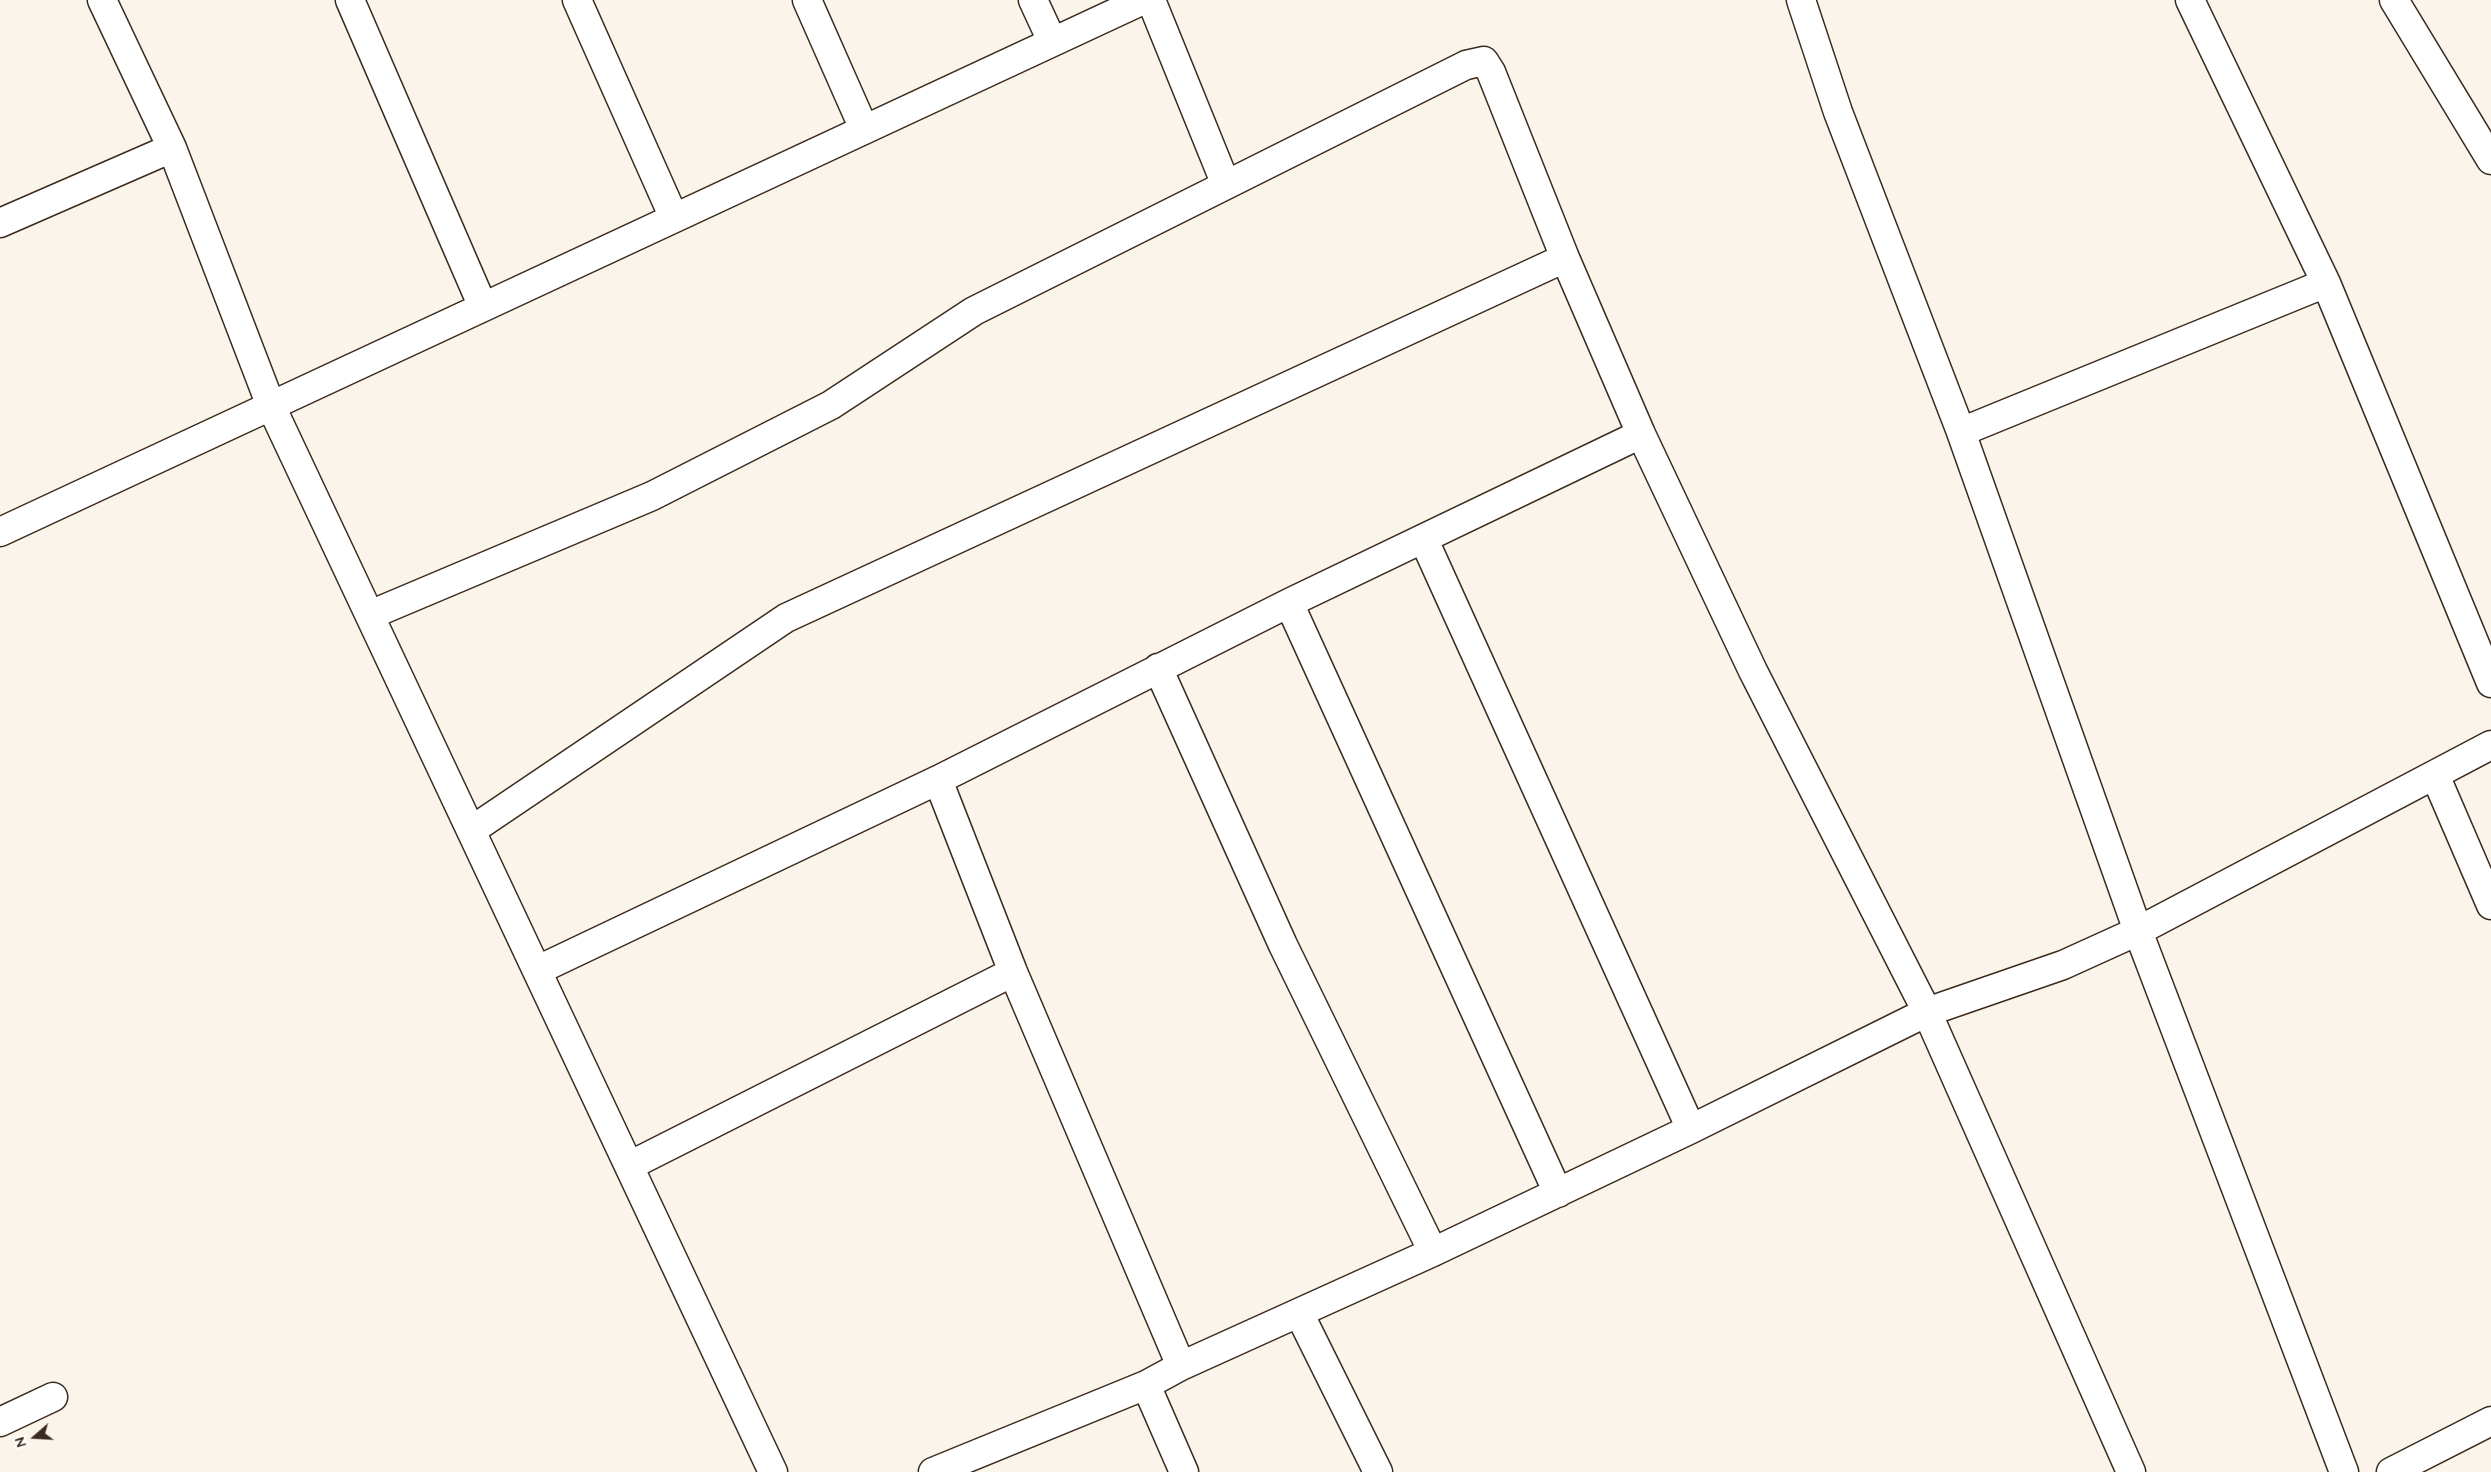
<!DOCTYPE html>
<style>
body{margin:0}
#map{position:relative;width:2491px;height:1472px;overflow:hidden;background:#faf4eb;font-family:"Architects Daughter",sans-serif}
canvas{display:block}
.north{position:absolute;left:10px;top:1412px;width:50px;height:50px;-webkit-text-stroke:4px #fff;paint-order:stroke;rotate:251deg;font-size:14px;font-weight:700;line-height:20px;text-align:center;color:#3b2a1e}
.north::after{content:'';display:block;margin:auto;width:18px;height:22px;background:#3b2a1e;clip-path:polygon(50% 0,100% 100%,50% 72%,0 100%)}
</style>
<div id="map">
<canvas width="2491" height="1472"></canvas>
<div class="north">N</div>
</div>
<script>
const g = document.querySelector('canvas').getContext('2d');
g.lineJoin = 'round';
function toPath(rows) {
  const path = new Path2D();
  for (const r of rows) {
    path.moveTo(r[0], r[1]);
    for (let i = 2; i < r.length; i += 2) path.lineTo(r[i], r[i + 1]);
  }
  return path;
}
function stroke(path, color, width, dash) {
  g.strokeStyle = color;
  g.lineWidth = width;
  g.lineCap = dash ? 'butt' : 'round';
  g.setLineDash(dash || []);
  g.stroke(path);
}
const street = toPath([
 [102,0,172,148,271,406,773,1472],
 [350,0,483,307],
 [577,0,674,218],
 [807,0,864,129],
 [1033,0,1052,41],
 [1151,0,1226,185],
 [1801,0,1838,112,1961,432,2138,931,2344,1472],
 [2190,0,2326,283,2491,683],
 [2394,0,2491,160],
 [0,223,172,148],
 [1961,432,2326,283],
 [0,532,1143,0],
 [1424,540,1691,1129],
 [1289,603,1558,1193],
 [370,615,652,496,831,405,974,311,1466,65,1484,61,1491,72,1565,258,1641,434,1753,671,1927,1012,2131,1472],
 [1158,668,1283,945,1433,1252],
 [2435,775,2491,905],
 [938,780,1013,972,1181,1366],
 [472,830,786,618,1565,258],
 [538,970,938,780,1289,603,1641,434],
 [629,1166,1013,972],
 [1299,1313,1378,1472],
 [1146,1385,1184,1472],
 [0,1422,53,1397],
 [933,1472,1146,1385,1181,1366,1433,1252,1691,1129,1927,1012,2063,965,2138,931,2491,745],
 [2391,1472,2491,1421]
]);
stroke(street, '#3b2a1e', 31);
stroke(street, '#fff', 28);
</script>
